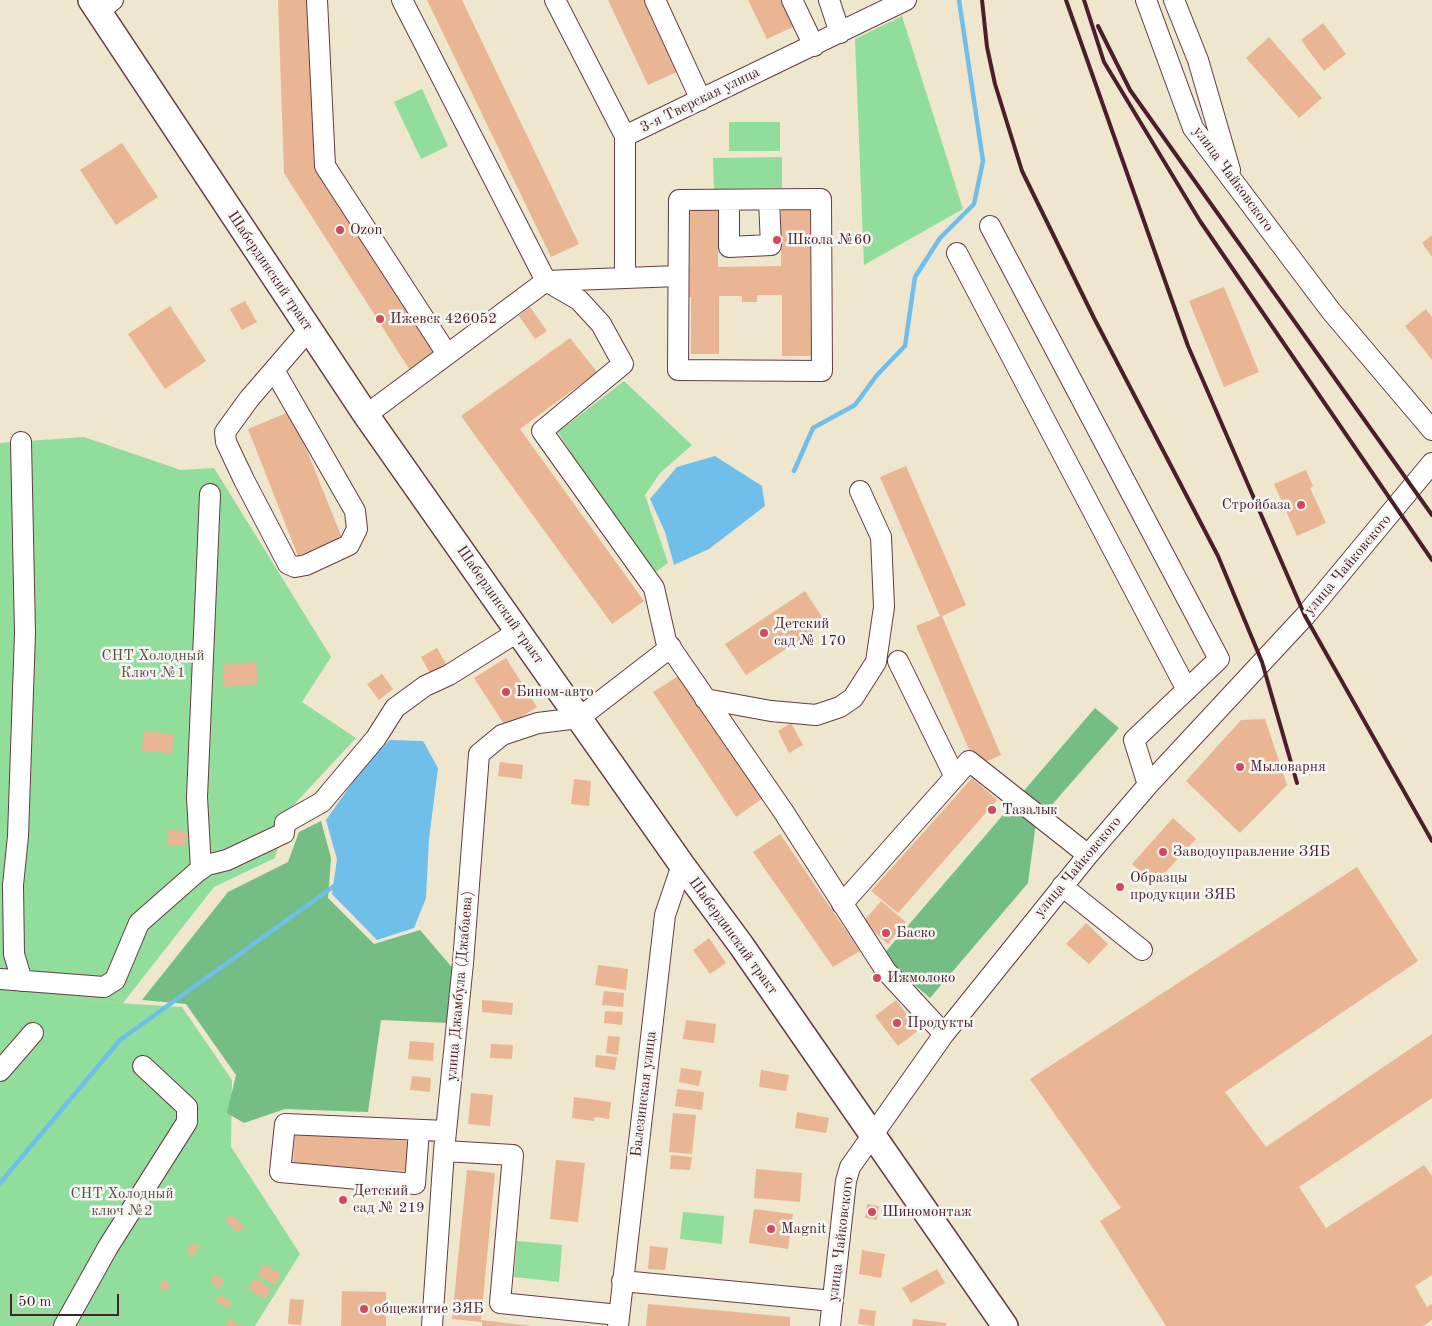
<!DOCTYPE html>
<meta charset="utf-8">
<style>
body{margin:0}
#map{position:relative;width:1432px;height:1326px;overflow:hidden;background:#eee6cd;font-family:"Old Standard TT",serif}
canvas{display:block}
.scale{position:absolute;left:10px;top:1294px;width:109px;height:22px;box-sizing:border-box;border:2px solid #4a1f2b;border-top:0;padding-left:6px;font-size:15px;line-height:18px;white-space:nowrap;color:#4a1f2b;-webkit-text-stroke:4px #f6f6f2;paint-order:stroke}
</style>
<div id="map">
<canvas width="1432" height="1326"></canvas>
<div class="scale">50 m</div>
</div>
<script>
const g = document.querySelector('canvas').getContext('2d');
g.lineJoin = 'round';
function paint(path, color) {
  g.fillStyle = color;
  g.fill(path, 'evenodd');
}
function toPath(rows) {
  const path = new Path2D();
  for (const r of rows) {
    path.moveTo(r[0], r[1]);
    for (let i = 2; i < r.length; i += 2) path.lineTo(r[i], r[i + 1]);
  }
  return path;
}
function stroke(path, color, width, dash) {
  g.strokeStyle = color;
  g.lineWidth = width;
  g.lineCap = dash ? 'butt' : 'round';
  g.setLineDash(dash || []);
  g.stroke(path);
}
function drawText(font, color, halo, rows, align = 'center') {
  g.font = font + ' "Old Standard TT",serif';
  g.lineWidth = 5;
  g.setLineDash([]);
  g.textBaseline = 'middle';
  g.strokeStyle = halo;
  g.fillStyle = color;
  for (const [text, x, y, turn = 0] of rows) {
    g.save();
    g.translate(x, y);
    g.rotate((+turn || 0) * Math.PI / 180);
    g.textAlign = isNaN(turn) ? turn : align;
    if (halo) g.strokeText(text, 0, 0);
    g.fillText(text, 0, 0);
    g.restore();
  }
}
const green = toPath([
 [902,16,963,209,864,265,855,39],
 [422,89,448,146,421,159,394,102],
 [729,122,780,122,780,151,729,151],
 [782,157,782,188,714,189,713,158],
 [624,381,692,445,660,473,645,495,668,563,649,577,558,432],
 [84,437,181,470,214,468,331,657,302,702,356,738,288,811,275,858,214,887,123,1003,6,992,132,1004,182,1007,232,1080,231,1147,300,1254,255,1326,0,1326,0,443],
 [683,1212,724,1216,722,1244,680,1239],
 [517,1241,562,1245,559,1282,514,1277]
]);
const forest = toPath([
 [1095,708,1119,728,1036,823,1028,883,930,998,881,957],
 [321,821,331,858,328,898,374,944,420,930,456,972,449,1023,381,1020,368,1112,285,1109,244,1123,227,1113,236,1075,186,1004,142,1000,228,892,288,862,299,832]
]);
const water = toPath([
 [715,456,762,486,765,506,709,549,674,565,665,532,650,499,677,467],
 [390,740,423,741,438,768,429,839,426,898,414,928,377,940,332,894,337,859,326,820,365,765]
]);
const stream = toPath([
 [794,471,813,428,855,405,877,375,905,346,915,277,940,238,974,204,983,161,959,0],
 [0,1183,120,1040,337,884]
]);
const building = toPath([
 [278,0,314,0,317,167,440,354,413,375,284,173],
 [427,0,462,0,579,244,551,257],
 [608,0,646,0,679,71,648,85],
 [748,0,781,0,793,27,767,39],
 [1323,23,1346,54,1324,71,1301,40],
 [1269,37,1322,98,1299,118,1246,58],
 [122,143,158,197,116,225,80,170],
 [781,205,810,205,811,356,782,356,782,295,757,295,757,302,742,302,742,296,719,296,719,354,691,354,691,297,682,297,682,266,690,266,690,209,718,209,718,267,781,266],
 [1432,235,1432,257,1422,243],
 [1224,287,1259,372,1224,387,1189,301],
 [245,301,257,322,242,330,230,309],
 [170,306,206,361,165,389,128,334],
 [530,307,547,331,535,339,519,316],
 [1426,309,1432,317,1432,360,1405,326],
 [570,338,597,372,520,429,644,601,612,624,461,416],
 [291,411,342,538,298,556,248,429],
 [906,466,966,605,942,616,1001,755,976,766,916,626,940,616,880,477],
 [1306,470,1313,486,1310,488,1326,523,1297,536,1274,484],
 [805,591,826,623,746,675,725,644],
 [437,648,447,666,431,675,421,657],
 [506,658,537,707,506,727,474,678],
 [256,662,258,684,224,687,223,664],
 [382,674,393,689,379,700,367,684],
 [680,675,763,798,736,817,653,692],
 [1265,719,1287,785,1240,833,1186,781,1241,720],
 [791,723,803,745,789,753,778,731],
 [144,731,174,734,172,753,142,751],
 [500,762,523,765,522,779,498,776],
 [972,778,997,800,898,913,871,891],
 [574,779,591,781,589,806,571,804],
 [1173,818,1196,839,1155,884,1132,864],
 [168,830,187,831,186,846,167,845],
 [780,834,860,951,833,967,753,852],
 [1357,867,1418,961,1225,1092,1266,1147,1432,1034,1432,1098,1299,1187,1326,1228,1424,1165,1432,1176,1432,1275,1415,1286,1427,1307,1432,1304,1432,1320,1423,1326,1166,1326,1100,1221,1121,1208,1030,1079],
 [881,901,906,922,888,944,863,922],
 [1086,923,1108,944,1089,964,1066,944],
 [709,938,726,963,710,974,693,950],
 [598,965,628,969,626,990,595,985],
 [604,991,624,993,623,1007,602,1005],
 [482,1000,513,1003,512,1015,482,1012],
 [896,1000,919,1030,898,1046,875,1016],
 [605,1011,623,1012,622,1025,604,1023],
 [686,1020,716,1024,714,1043,683,1039],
 [608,1036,620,1037,618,1055,606,1053],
 [410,1041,434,1043,433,1061,408,1059],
 [491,1044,513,1045,512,1059,490,1058],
 [596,1055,617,1057,615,1070,595,1067],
 [681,1068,702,1071,699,1086,679,1082],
 [761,1070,789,1075,786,1091,759,1087],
 [412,1076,431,1078,430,1092,410,1090],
 [677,1089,704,1092,702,1110,675,1106],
 [471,1093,493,1095,490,1126,468,1124],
 [574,1097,611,1102,609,1119,595,1117,594,1121,572,1118],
 [797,1112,829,1118,826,1133,795,1128],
 [673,1113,696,1115,692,1154,669,1152],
 [295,1134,408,1141,406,1171,293,1164],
 [671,1155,692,1157,690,1170,670,1169],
 [556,1160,585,1163,578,1222,550,1219],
 [756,1169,802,1173,800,1202,754,1198],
 [467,1170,495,1173,481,1320,531,1326,482,1326,482,1322,452,1319],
 [867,1204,879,1206,877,1220,865,1218],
 [754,1209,793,1214,788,1249,749,1243],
 [231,1214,244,1226,237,1233,225,1220],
 [192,1242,199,1246,193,1256,186,1252],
 [650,1246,668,1248,665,1270,648,1269],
 [862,1250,885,1254,881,1278,859,1274],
 [264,1264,281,1274,275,1285,258,1275],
 [937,1269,945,1283,911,1303,902,1288],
 [215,1274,224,1280,220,1288,210,1282],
 [255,1278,271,1289,265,1299,248,1289],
 [163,1280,170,1284,166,1291,159,1287],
 [342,1291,386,1292,386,1326,341,1326],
 [220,1295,232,1302,228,1308,215,1301],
 [290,1299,304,1300,301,1325,288,1324],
 [648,1304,790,1317,790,1326,646,1326],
 [860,1309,876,1311,874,1326,858,1324],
 [229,1319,242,1326,225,1326],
 [913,1319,946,1323,946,1326,912,1326]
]);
const minor = toPath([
 [317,0,325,166,447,354],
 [402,0,546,281,579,300,601,324,623,364,542,431,654,588,666,641,783,811,886,971,944,1034],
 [555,0,625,136],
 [655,0,701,100],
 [792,0,814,46],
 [829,0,840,33],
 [1146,0,1193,128,1331,311,1432,430],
 [1174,0,1198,60,1230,170],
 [98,12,113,0],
 [821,199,822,371,678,370,679,200,821,199],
 [729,200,729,247,771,245,769,200],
 [990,226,1219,659,1134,740,1148,785],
 [957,253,1187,690],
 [625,278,678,276],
 [274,370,355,511,357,529,349,545,306,565,295,567,288,564,244,480,226,442,225,432,249,399,299,341,309,330],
 [366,415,546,281,625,278,625,136,906,0],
 [21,442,25,633,18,836,13,885,14,954,22,981],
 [898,661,955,777],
 [705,699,771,711,816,715,840,707,853,698,876,662,884,607,881,537,860,491],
 [201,869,197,797,210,494],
 [1062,886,1142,950],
 [842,904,969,761,1088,855],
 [0,979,104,987,115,980,139,923,197,872,207,865,227,860,284,833,285,823,322,802,376,738,395,708,425,686,449,675,519,631],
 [0,1071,33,1033],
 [419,1130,415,1184,280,1172,285,1124,446,1131],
 [444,1151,513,1155,500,1303,619,1315],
 [622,1281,833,1301],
 [64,1326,108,1247,187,1122,187,1107,143,1066],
 [432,1326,444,1151,463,963,479,754,502,735,538,723,579,718,671,647],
 [618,1326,665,915,682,865],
 [830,1326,846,1181,850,1167,944,1034,1088,855,1148,785,1305,616,1432,463]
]);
const major = toPath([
 [91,0,366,415,682,865,741,945,1005,1326]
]);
const rail = toPath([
 [982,0,987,47,995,84,1022,171,1094,318,1218,556,1262,662,1297,783],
 [1066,0,1188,346,1305,616,1432,841],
 [1084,0,1104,62,1200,221,1432,560],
 [1098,26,1130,90,1432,515]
]);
const markers = [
 [340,230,5,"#d1495b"],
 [777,240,5,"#d1495b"],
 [380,319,5,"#d1495b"],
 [1301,505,5,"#d1495b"],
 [764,633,5,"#d1495b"],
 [506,692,5,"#d1495b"],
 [1240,767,5,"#d1495b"],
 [992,810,5,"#d1495b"],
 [1163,852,5,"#d1495b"],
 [1120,887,5,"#d1495b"],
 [886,933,5,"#d1495b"],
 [877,978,5,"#d1495b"],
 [897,1023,5,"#d1495b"],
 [343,1200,5,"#d1495b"],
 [872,1212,5,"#d1495b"],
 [771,1229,5,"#d1495b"],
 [364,1309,5,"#d1495b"]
];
const streetNames = [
 ["3-я Тверская улица",700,100,-26],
 ["улица Чайковского",1233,179,54],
 ["Шабердинский тракт",270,271,56],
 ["улица Чайковского",1348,565,-50],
 ["Шабердинский тракт",500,605,55],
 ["улица Чайковского",1078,867,-50],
 ["Шабердинский тракт",733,936,54],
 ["улица Джамбула (Джабаева)",460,986,-85],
 ["Балезинская улица",644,1094,-83],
 ["улица Чайковского",841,1239,-83]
];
const poiNames = [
 ["Ozon",350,230],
 ["Школа №60",787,240],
 ["Ижевск 426052",390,319],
 ["Стройбаза",1291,505,"right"],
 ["Детский",774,624],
 ["сад № 170",774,641],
 ["Бином-авто",516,692],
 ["Мыловарня",1250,767],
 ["Тазалык",1002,810],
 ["Заводоуправление ЗЯБ",1173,852],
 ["Образцы",1130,878],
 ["продукции ЗЯБ",1130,895],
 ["Баско",896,933],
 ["Ижмолоко",887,978],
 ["Продукты",907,1023],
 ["Детский",353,1191],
 ["сад № 219",353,1208],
 ["Шиномонтаж",882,1212],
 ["Magnit",781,1229],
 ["общежитие ЗЯБ",374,1309]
];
const parkNames = [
 ["СНТ Холодный",153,656],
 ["Ключ №1",153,673],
 ["СНТ Холодный",122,1194],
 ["ключ №2",122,1211]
];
paint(green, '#91de9c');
paint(forest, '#74bd84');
paint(water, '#70bfeb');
stroke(stream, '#70bfeb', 4.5);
paint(building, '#eab592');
stroke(minor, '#633d43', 22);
stroke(major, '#633d43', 28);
stroke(minor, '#fff', 20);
stroke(major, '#fff', 25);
stroke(rail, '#4a1f2b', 4);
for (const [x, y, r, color] of markers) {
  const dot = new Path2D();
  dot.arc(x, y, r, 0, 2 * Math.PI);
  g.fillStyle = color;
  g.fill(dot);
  stroke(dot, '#f6f6f2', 2);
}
drawText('15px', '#4a1f2b', '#f6f6f2', streetNames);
drawText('15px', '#4a1f2b', '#f6f6f2', poiNames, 'left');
drawText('15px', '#5c4f47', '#f6f6f2', parkNames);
</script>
